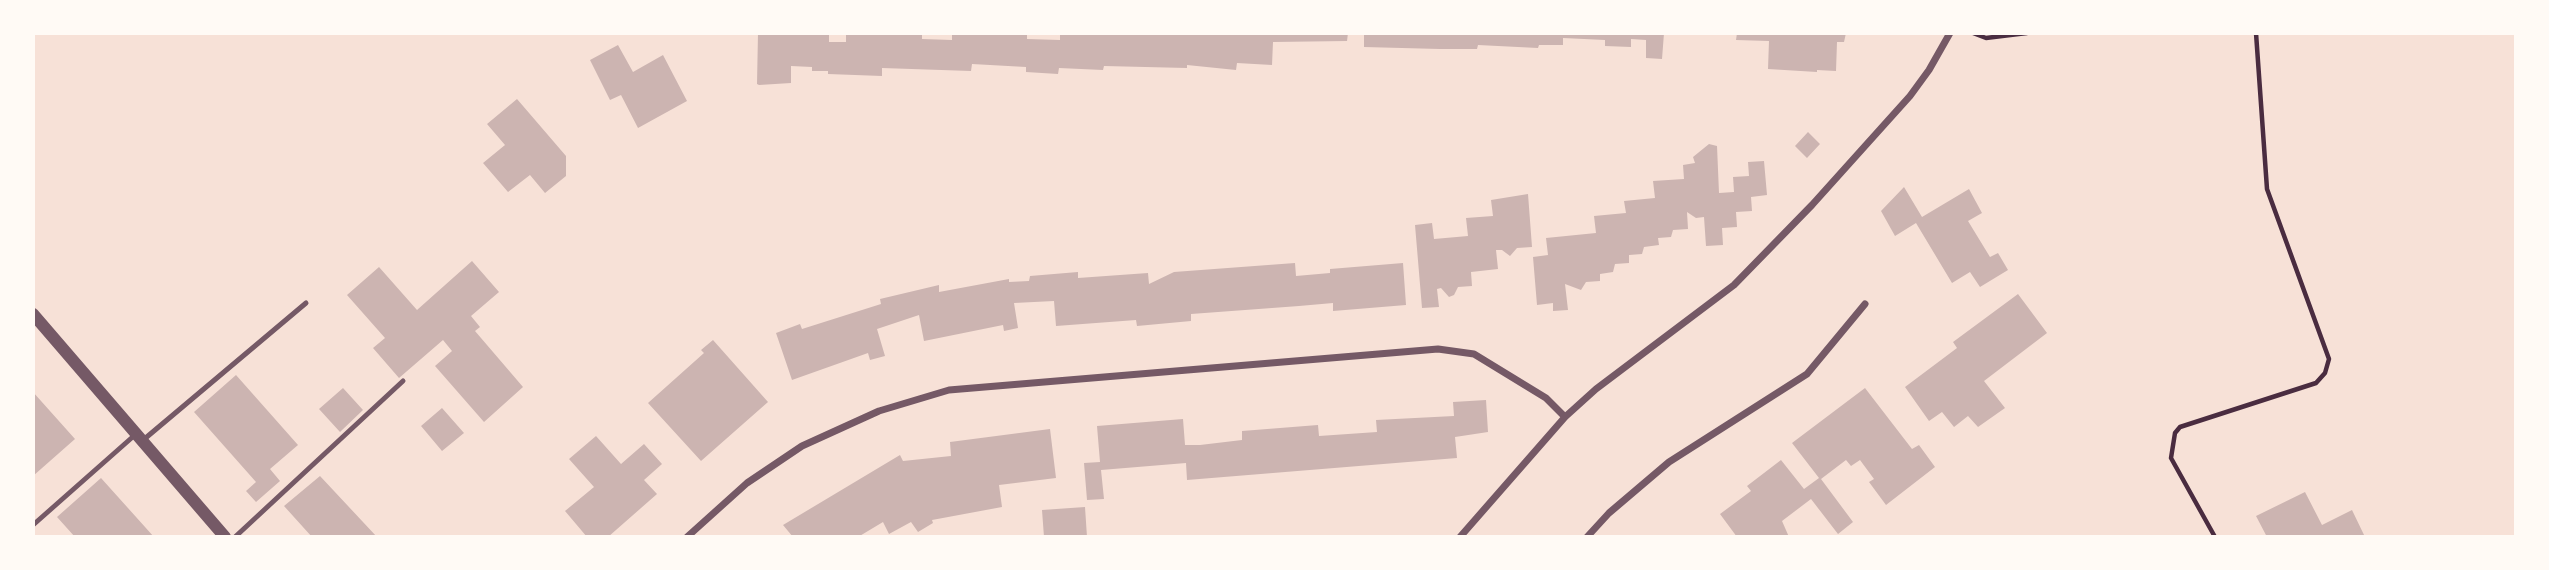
<!DOCTYPE html>
<style>
body{margin:0}
#map{position:relative;width:2549px;height:570px;overflow:hidden;background:#f7e1d7;font-family:"Nunito Sans",sans-serif}
canvas{display:block}
.frame{position:absolute;inset:0;border:35px solid #fffaf5;pointer-events:none}
</style>
<div id="map">
<canvas width="2549" height="570"></canvas>
<div class="frame"></div>
</div>
<script>
const g = document.querySelector('canvas').getContext('2d');
g.lineJoin = 'round';
function paint(path, color) {
  g.fillStyle = color;
  g.fill(path, 'evenodd');
}
function toPath(rows) {
  const path = new Path2D();
  for (const r of rows) {
    path.moveTo(r[0], r[1]);
    for (let i = 2; i < r.length; i += 2) path.lineTo(r[i], r[i + 1]);
  }
  return path;
}
function stroke(path, color, width, dash) {
  g.strokeStyle = color;
  g.lineWidth = width;
  g.lineCap = dash ? 'butt' : 'round';
  g.setLineDash(dash || []);
  g.stroke(path);
}
const building = toPath([
 [758,33,829,33,829,42,846,42,846,33,922,33,922,39,952,40,952,33,1027,33,1027,39,1060,40,1060,33,1348,33,1347,41,1273,42,1272,65,1237,63,1236,70,1187,65,1187,68,1104,66,1103,70,1059,68,1058,74,1026,72,1026,67,972,64,971,71,882,68,882,76,828,74,828,71,812,71,812,67,791,66,791,83,759,85,757,84],
 [1364,33,1664,33,1662,59,1646,58,1646,40,1631,39,1631,47,1605,46,1605,40,1563,38,1563,45,1539,45,1538,48,1478,45,1477,49,1440,49,1364,47],
 [1737,33,1846,33,1844,42,1837,42,1836,71,1817,70,1817,72,1768,69,1769,41,1736,40],
 [618,45,633,72,663,55,687,101,638,128,621,95,610,100,590,60],
 [517,99,566,156,566,176,545,193,530,175,508,192,483,163,505,145,487,124],
 [1808,132,1820,144,1807,158,1795,146],
 [1709,144,1717,146,1719,193,1734,192,1733,177,1749,176,1748,162,1764,161,1767,195,1751,197,1752,211,1736,212,1737,227,1722,228,1723,245,1706,246,1704,217,1696,218,1687,212,1688,229,1673,230,1671,237,1658,238,1659,245,1644,247,1642,254,1629,255,1629,263,1615,264,1613,272,1600,274,1600,281,1586,282,1581,290,1565,284,1568,310,1553,311,1553,303,1537,305,1533,257,1548,255,1546,238,1596,233,1594,216,1626,213,1624,201,1655,198,1653,181,1684,179,1683,165,1695,163,1693,157],
 [1904,187,1922,217,1969,189,1982,213,1968,221,1990,257,1998,253,2008,270,1980,287,1970,272,1952,283,1916,223,1895,236,1881,211],
 [1528,194,1532,247,1517,248,1510,256,1502,250,1496,250,1498,269,1471,272,1472,286,1458,287,1454,295,1449,297,1441,288,1437,289,1439,307,1422,308,1415,225,1432,223,1434,239,1468,236,1466,218,1493,216,1491,200],
 [472,261,499,292,471,316,480,327,475,331,523,387,484,422,435,366,452,351,443,340,399,378,373,348,385,338,347,295,379,267,417,310],
 [1295,263,1296,276,1330,273,1330,269,1403,263,1406,305,1333,311,1333,303,1299,306,1191,314,1191,321,1137,326,1136,320,1056,326,1054,301,1014,303,1018,328,1004,331,1003,325,924,341,919,315,877,329,885,356,870,360,868,353,792,380,776,333,800,324,802,329,881,304,880,299,939,285,939,292,1009,279,1009,282,1029,281,1030,276,1078,272,1078,278,1148,273,1149,284,1174,272],
 [2018,294,2047,333,1984,381,2005,408,1978,427,1968,416,1954,427,1942,412,1929,421,1905,387,1957,348,1953,342],
 [713,340,768,402,701,461,648,403,704,353,701,350],
 [236,375,298,445,270,469,280,481,256,502,246,491,256,482,194,412],
 [343,388,363,410,340,432,319,409],
 [1865,388,1912,449,1919,445,1935,467,1886,505,1869,482,1874,479,1860,460,1851,466,1846,460,1821,479,1853,522,1838,534,1811,499,1782,521,1789,537,1737,537,1720,514,1751,491,1747,486,1781,460,1804,489,1819,478,1792,443],
 [33,392,75,439,33,476],
 [1486,400,1488,432,1455,437,1457,458,1187,480,1186,463,1101,470,1104,499,1087,500,1084,463,1100,462,1097,426,1183,419,1185,445,1200,445,1242,440,1242,431,1318,425,1319,436,1377,432,1376,420,1454,416,1453,402],
 [442,408,464,433,442,451,421,426],
 [1050,429,1056,478,999,485,1002,507,932,520,933,523,918,532,911,522,889,534,883,522,858,537,793,537,783,525,900,455,903,461,951,456,950,442],
 [596,436,621,464,644,444,662,464,644,480,657,494,608,537,587,537,565,511,594,487,569,459],
 [320,476,377,537,312,537,284,506],
 [101,478,154,537,75,537,57,517],
 [2305,492,2322,525,2352,510,2365,537,2267,537,2256,516],
 [1085,507,1087,537,1044,537,1042,510]
]);
const path = toPath([
 [1973,33,1986,38,2027,33],
 [2215,537,2171,458,2175,433,2180,427,2316,383,2325,373,2329,359,2267,189,2256,33]
]);
const service = toPath([
 [142,441,306,303],
 [33,525,136,434],
 [235,537,403,381]
]);
const minor = toPath([
 [687,537,747,483,802,446,879,411,949,390,1438,349,1474,354,1546,398,1565,417],
 [1460,537,1565,417,1596,389,1734,285,1812,205,1910,96,1929,70,1950,33],
 [1587,537,1609,513,1669,462,1807,374,1865,304]
]);
const tertiary = toPath([
 [33,314,225,537]
]);
paint(building, '#ccb4b1');
stroke(path, '#4a2c40', 4.5);
stroke(service, '#755966', 5);
stroke(minor, '#755966', 7);
stroke(tertiary, '#755966', 12);
</script>
